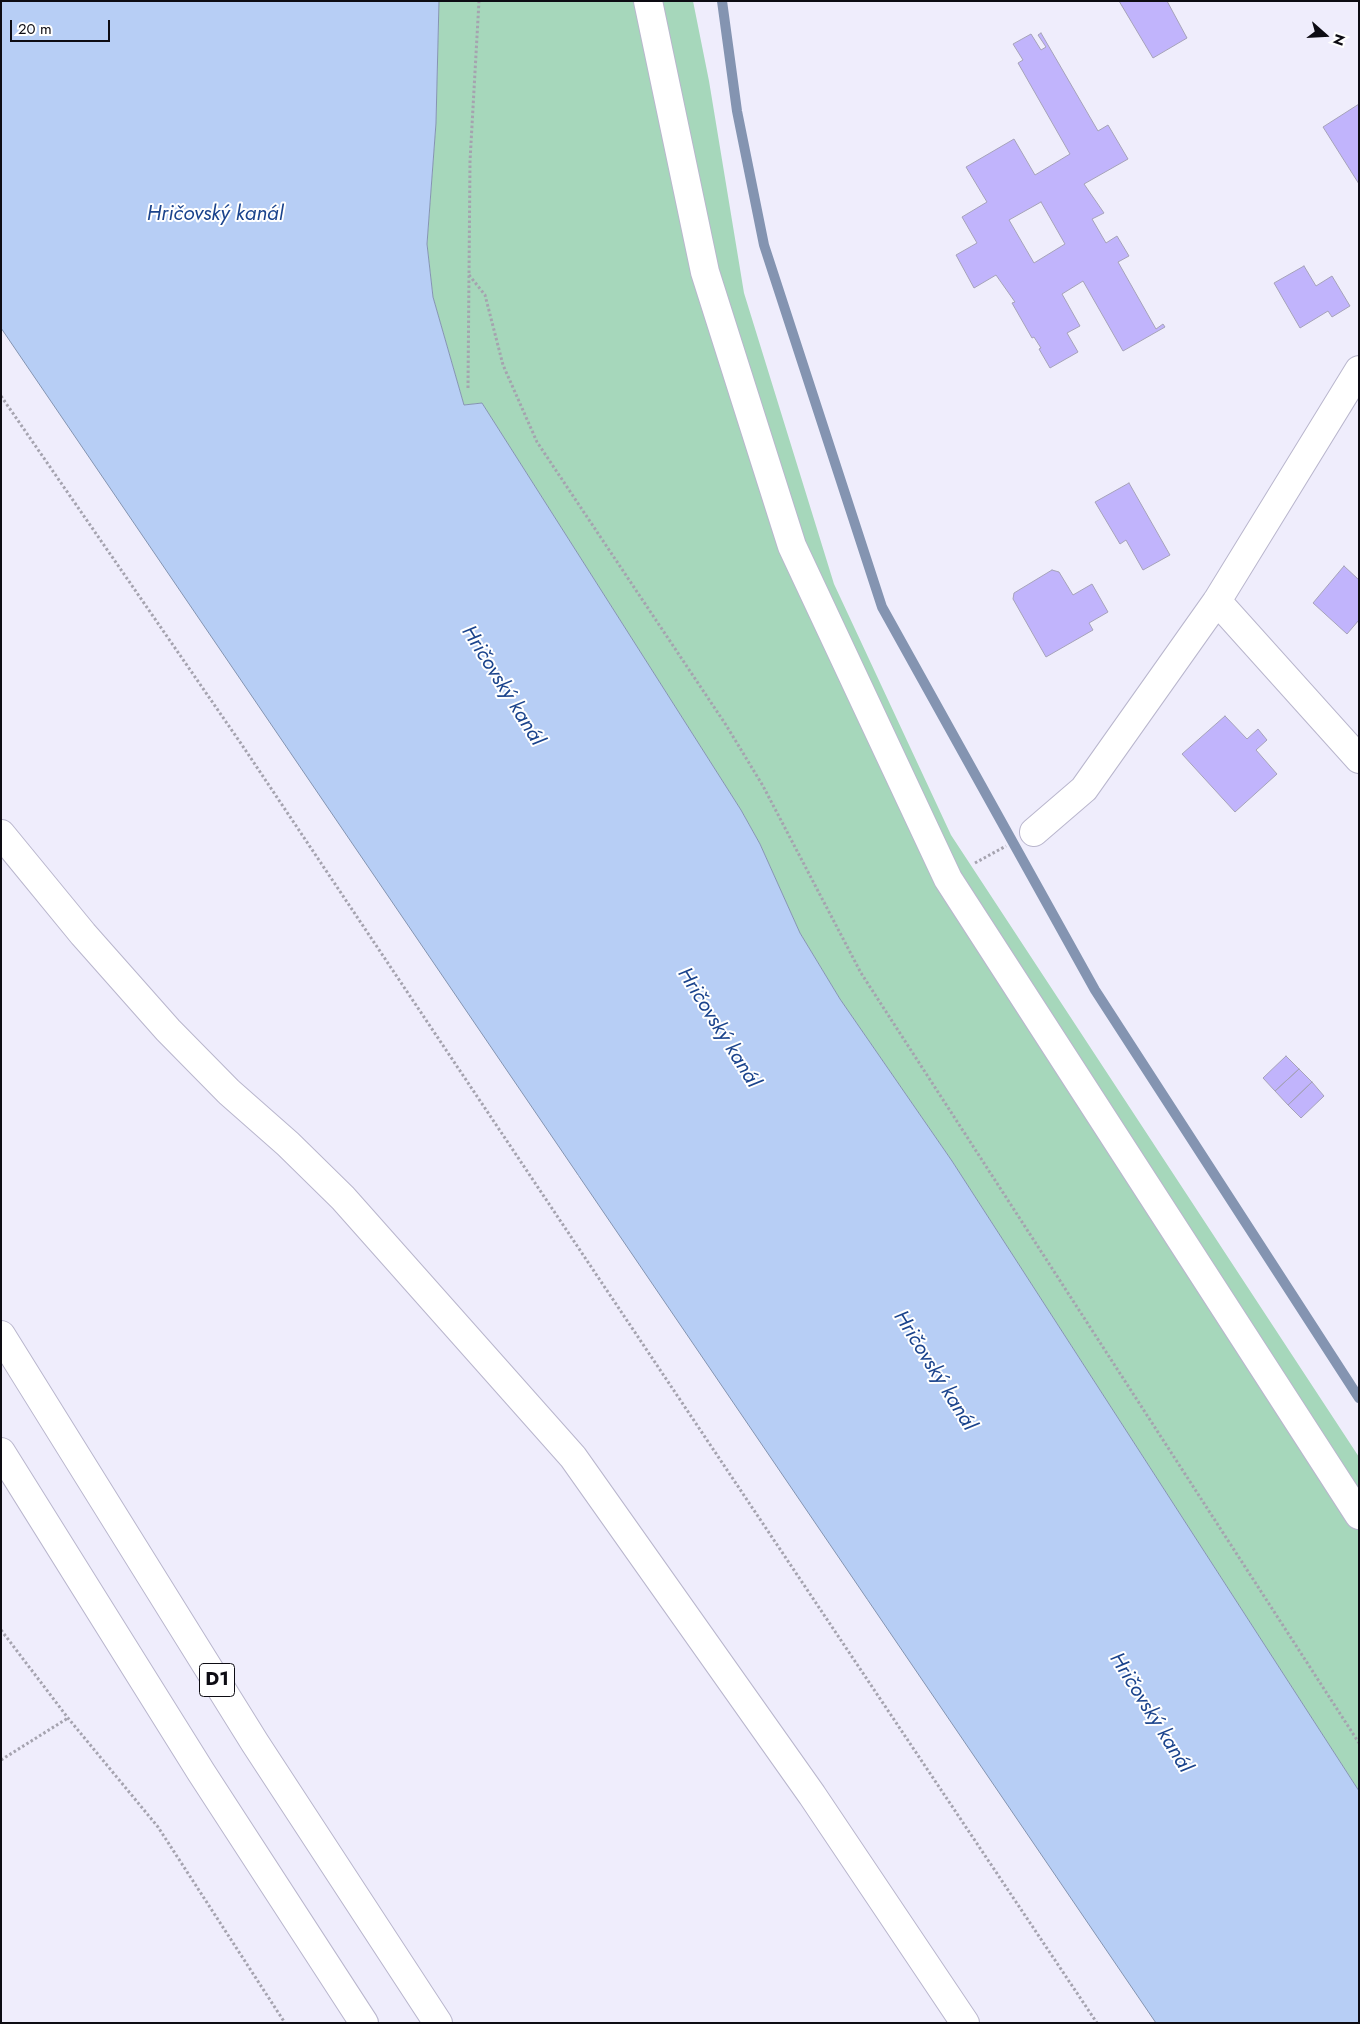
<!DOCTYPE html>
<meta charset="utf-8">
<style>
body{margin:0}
#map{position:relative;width:1360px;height:2024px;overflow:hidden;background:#efedfc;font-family:Jost,sans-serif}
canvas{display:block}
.frame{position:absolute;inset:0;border:2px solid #0d0c13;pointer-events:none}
.north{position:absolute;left:1300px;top:10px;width:50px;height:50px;-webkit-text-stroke:4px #fff;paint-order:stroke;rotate:109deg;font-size:14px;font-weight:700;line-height:20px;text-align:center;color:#0d0c13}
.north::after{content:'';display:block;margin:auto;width:18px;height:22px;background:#0d0c13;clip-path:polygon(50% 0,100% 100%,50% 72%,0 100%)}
.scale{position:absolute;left:10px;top:20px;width:100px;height:22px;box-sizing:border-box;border:2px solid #0d0c13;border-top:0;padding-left:6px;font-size:15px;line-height:18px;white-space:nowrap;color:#0d0c13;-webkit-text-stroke:4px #fff;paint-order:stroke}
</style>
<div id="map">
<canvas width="1360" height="2024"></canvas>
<div class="frame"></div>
<div class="north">N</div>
<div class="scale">20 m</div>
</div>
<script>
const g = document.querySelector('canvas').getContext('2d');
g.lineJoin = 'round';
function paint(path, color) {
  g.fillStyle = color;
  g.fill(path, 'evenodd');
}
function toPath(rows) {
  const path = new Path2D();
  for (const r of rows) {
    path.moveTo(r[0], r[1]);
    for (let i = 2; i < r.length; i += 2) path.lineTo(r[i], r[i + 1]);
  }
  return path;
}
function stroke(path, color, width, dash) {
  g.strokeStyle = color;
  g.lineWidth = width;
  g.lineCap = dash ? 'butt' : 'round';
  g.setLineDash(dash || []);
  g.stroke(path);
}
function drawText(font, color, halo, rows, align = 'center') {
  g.font = font + ' Jost,sans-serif';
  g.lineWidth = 4;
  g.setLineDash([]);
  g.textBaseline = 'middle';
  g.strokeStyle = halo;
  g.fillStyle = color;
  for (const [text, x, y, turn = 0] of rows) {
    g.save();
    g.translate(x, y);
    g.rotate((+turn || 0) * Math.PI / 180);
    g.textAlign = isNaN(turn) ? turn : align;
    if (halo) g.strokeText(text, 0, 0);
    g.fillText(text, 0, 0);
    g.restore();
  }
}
const green = toPath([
 [439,1,693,1,709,81,744,293,834,584,951,835,1359,1457,1359,1791,952,1161,840,999,800,933,760,844,741,810,482,403,464,405,433,297,427,244,436,123]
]);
const water = toPath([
 [1,1,439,1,436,123,427,244,433,297,464,405,482,403,741,810,760,844,800,933,840,999,952,1161,1359,1791,1359,2023,1156,2023,1,328,1,1]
]);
const stream = toPath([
 [722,1,737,111,764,245,882,607,1095,990,1359,1398]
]);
const building = toPath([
 [1119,1,1167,1,1187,38,1153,58,1119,1],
 [1041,33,1098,131,1108,125,1128,159,1084,184,1104,213,1092,219,1106,243,1117,236,1129,256,1118,262,1156,329,1163,324,1165,327,1123,351,1083,281,1062,294,1080,326,1067,333,1078,352,1050,368,1039,349,1041,348,1034,337,1032,338,1012,303,1015,302,996,275,974,288,956,255,977,243,962,217,987,202,966,167,1014,139,1035,175,1070,154,1018,63,1023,60,1013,44,1031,34,1041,50,1046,47,1038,35,1041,33],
 [1041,202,1065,244,1034,263,1009,220,1041,202],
 [1359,104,1359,184,1323,127,1359,104],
 [1304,266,1316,286,1332,276,1350,306,1332,317,1328,311,1300,328,1274,283,1304,266],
 [1129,483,1170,555,1143,570,1126,540,1120,544,1095,502,1129,483],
 [1344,566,1359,580,1359,620,1347,634,1313,603,1344,566],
 [1052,570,1059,572,1073,595,1092,584,1108,612,1089,623,1093,630,1046,657,1013,599,1014,593,1052,570],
 [1225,716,1247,739,1258,729,1267,740,1256,750,1277,774,1235,812,1182,754,1225,716],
 [1286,1056,1299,1069,1275,1091,1263,1078,1286,1056],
 [1299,1069,1312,1082,1288,1105,1275,1091,1299,1069],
 [1312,1082,1324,1096,1301,1118,1288,1105,1312,1082]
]);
const path = toPath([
 [469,275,485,295,503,365,537,442,726,725,763,786,861,973,1359,1743],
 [468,388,470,161,479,1],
 [1,396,242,745,1097,2023],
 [975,863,1006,846],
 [1,1630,68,1718,158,1827,285,2023],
 [1,1760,68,1718]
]);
const minor = toPath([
 [1217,601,1359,759],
 [1034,832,1084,789,1217,601,1359,370],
 [1,834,83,934,168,1030,229,1092,288,1144,343,1198,573,1457,812,1795,965,2023]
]);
const major = toPath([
 [648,1,705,272,792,546,948,879,1359,1515]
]);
const highway = toPath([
 [1,1335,255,1743,438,2023],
 [1,1452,201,1772,364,2023]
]);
const shields = [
 [217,1680,35]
];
const shieldNames = [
 ["D1",217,1680]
];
const waterNames = [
 ["Hričovský kanál",215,215],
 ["Hričovský kanál",502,686,58],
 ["Hričovský kanál",718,1028,58],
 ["Hričovský kanál",934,1371,58],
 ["Hričovský kanál",1150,1713,58]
];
paint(green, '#a6d7bb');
paint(water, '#b7cef5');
stroke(water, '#8494b1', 1);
stroke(stream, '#8494b1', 10);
paint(building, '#c1b4fc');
stroke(building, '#a5a2b9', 1);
stroke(minor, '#b9b6cd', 30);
stroke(major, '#b9b6cd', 30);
stroke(highway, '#b9b6cd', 30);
stroke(path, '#a5a3af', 3, [2.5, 2.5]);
stroke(minor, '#fff', 28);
stroke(major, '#fff', 28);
stroke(highway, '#fff', 28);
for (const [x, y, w] of shields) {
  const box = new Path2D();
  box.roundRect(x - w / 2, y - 16.5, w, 33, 4);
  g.fillStyle = '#fff';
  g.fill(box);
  stroke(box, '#0d0c13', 1);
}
drawText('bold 19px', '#0d0c13', null, shieldNames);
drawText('italic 21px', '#1a438c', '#fff', waterNames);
</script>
